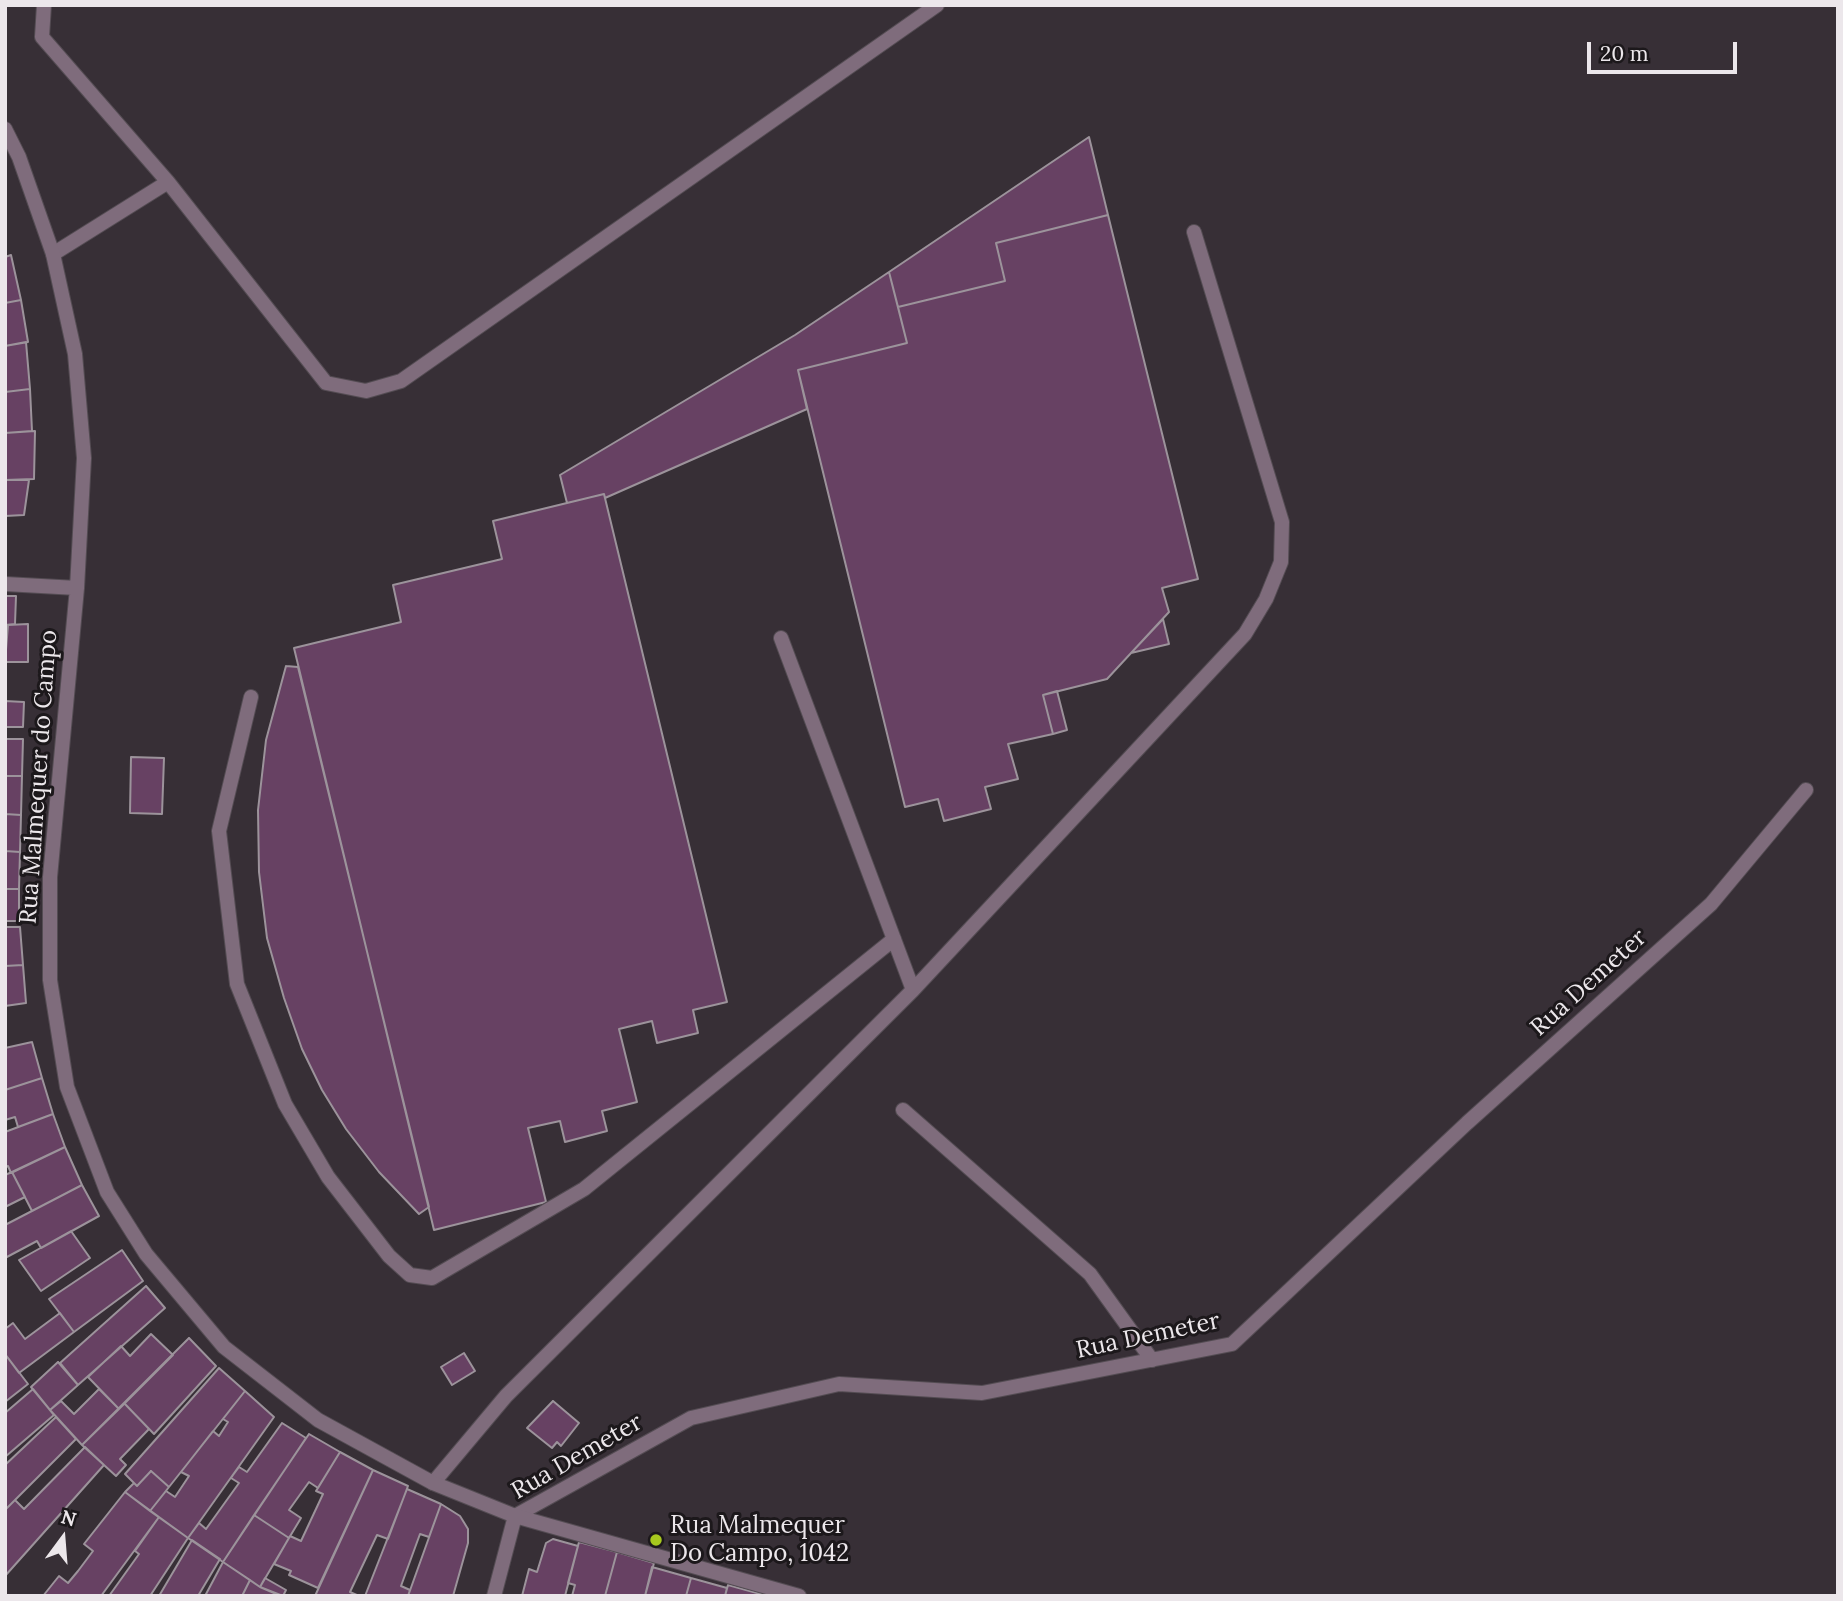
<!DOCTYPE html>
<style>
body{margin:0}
#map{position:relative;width:1843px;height:1601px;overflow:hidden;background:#372f36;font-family:Lora,serif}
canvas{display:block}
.frame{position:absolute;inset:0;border:7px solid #ece7eb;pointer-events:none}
.north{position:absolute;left:28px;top:1503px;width:70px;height:70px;-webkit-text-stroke:5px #1c181b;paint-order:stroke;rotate:16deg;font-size:19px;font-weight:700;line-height:28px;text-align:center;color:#ece7eb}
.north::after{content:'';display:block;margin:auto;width:24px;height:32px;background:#ece7eb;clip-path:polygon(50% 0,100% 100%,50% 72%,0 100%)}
.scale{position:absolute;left:1587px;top:42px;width:150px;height:32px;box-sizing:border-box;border:4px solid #ece7eb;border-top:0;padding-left:9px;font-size:21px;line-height:24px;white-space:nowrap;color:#ece7eb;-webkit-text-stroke:5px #1c181b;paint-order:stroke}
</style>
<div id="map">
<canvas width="1843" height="1601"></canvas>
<div class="frame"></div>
<div class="north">N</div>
<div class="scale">20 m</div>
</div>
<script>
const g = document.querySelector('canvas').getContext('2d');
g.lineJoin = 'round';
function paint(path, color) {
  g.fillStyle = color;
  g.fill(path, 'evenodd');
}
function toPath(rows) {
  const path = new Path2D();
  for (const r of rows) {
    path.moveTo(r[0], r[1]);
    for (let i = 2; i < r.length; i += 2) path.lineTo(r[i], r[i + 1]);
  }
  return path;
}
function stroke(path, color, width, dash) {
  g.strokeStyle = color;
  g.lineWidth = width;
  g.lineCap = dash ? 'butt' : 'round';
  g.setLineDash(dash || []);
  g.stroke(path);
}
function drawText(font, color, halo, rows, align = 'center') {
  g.font = font + ' Lora,serif';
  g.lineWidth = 6;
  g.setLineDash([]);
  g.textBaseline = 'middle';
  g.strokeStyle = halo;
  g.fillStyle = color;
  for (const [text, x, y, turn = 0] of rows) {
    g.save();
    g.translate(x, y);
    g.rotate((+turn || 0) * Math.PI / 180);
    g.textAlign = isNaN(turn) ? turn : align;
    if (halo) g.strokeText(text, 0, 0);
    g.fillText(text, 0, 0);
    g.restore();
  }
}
const building = toPath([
 [1089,137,1108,215,996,243,1005,281,898,307,889,272,1089,137],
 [1108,215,1198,579,1162,588,1169,612,1107,679,1043,695,1053,734,1008,744,1018,779,985,787,991,809,944,821,938,799,905,807,798,370,907,343,898,307,1005,281,996,243,1108,215],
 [11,255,21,300,5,303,5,257,11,255],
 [889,272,907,343,798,370,807,409,605,498,604,494,567,503,560,475,795,335,889,272],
 [21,300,28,342,5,346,5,303,21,300],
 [26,342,30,389,5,392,5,346,26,342],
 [30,389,32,431,5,433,5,392,30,389],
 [35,431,34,479,5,480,5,433,35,431],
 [5,480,29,480,24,515,5,516,5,480],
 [604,494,727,1002,693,1010,698,1033,657,1043,652,1021,619,1029,637,1102,602,1111,607,1131,565,1142,560,1121,528,1128,546,1202,434,1230,294,648,401,622,393,585,502,559,493,521,604,494],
 [5,596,16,596,15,624,5,625,5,596],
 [1163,619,1169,644,1131,653,1163,619],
 [28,624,28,662,5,662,8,625,28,624],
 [286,666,298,667,429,1207,419,1214,379,1172,346,1129,322,1090,302,1049,284,998,267,938,259,872,258,810,266,740,286,666],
 [1057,691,1067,730,1053,734,1043,695,1057,691],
 [5,701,24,702,23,727,5,727,5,701],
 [5,739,23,739,22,776,5,776,5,739],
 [131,757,164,758,162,814,130,813,131,757],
 [5,776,22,776,21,815,5,814,5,776],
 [5,814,21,815,20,852,5,851,5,814],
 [5,851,20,852,19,889,5,889,5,851],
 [5,889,19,889,19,921,5,921,5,889],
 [5,927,20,927,23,965,5,966,5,927],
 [23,965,26,1003,5,1006,5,966,23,965],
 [32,1042,42,1078,5,1090,5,1048,32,1042],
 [42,1078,53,1114,18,1127,15,1117,5,1120,5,1090,42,1078],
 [53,1114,65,1147,11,1173,8,1166,5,1167,5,1132,53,1114],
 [65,1147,82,1185,32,1211,12,1172,65,1147],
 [12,1172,25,1197,5,1207,5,1175,12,1172],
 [82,1185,99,1216,41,1248,37,1241,5,1258,5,1225,82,1185],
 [71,1231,90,1258,41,1291,19,1260,71,1231],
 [122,1250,143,1281,74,1332,49,1299,122,1250],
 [146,1286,165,1308,78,1385,60,1363,146,1286],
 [60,1313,74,1332,19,1373,5,1354,5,1329,13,1323,25,1339,60,1313],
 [151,1334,173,1355,119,1409,88,1377,121,1346,130,1356,151,1334],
 [189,1338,216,1366,154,1434,124,1403,189,1338],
 [464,1353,475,1371,452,1385,441,1367,464,1353],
 [5,1354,28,1384,5,1402,5,1354],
 [58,1362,78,1385,50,1410,31,1387,58,1362],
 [219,1368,245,1391,169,1487,151,1471,137,1486,125,1474,219,1368],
 [33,1389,54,1415,5,1457,5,1413,33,1389],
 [99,1389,119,1409,82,1445,50,1410,61,1401,74,1414,99,1389],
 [245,1391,274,1417,188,1538,150,1511,166,1491,175,1497,189,1476,181,1472,213,1431,219,1436,228,1422,223,1419,245,1391],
 [553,1401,579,1423,561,1446,557,1442,552,1448,527,1428,553,1401],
 [124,1403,149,1429,120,1459,126,1465,116,1476,82,1445,124,1403],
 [56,1417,76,1439,5,1510,5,1465,56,1417],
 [282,1423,306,1438,223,1562,188,1538,199,1523,206,1529,239,1483,231,1478,233,1475,239,1467,247,1472,282,1423],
 [309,1434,340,1452,318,1488,309,1482,289,1510,301,1518,289,1538,254,1515,309,1434],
 [85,1447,104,1465,5,1576,5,1510,15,1500,24,1509,85,1447],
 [340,1452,373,1470,318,1588,289,1575,291,1571,274,1564,290,1536,301,1541,323,1494,316,1491,340,1452],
 [373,1470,408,1486,388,1539,377,1535,350,1592,359,1596,315,1596,373,1470],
 [151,1471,169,1487,150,1511,125,1492,134,1483,137,1486,151,1471],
 [407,1489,441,1504,429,1537,420,1534,401,1586,410,1590,408,1596,365,1596,407,1489],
 [125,1492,159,1517,101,1596,43,1596,59,1576,68,1583,78,1571,93,1551,84,1544,125,1492],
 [441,1504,460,1516,468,1529,468,1543,453,1596,408,1596,441,1504],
 [254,1515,289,1538,260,1587,223,1562,254,1515],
 [159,1517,188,1538,150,1596,109,1596,139,1554,135,1551,159,1517],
 [553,1539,578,1546,565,1596,522,1596,529,1569,537,1572,546,1543,553,1539],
 [192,1540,220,1559,198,1596,159,1596,192,1540],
 [579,1542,617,1552,605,1596,572,1596,575,1585,568,1583,579,1542],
 [617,1552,654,1563,645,1596,605,1596,617,1552],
 [223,1562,250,1580,242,1596,205,1596,223,1562],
 [652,1567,691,1578,686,1596,645,1596,652,1567],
 [265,1578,286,1590,283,1596,260,1587,265,1578],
 [691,1578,727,1588,725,1596,686,1596,691,1578],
 [250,1580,260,1587,281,1596,242,1596,250,1580],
 [728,1585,764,1595,764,1596,725,1596,728,1585]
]);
const lane = toPath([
 [44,5,42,37,168,182,326,383,366,391,401,381,937,5],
 [53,254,168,182],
 [781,638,913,990],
 [251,697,219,831,237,984,285,1104,328,1177,389,1256,410,1275,432,1278,584,1189,894,939],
 [903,1110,1090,1274,1152,1360],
 [433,1483,506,1396,913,990,1245,634,1266,599,1281,562,1282,522,1194,232],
 [515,1516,691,1418,839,1384,982,1393,1232,1344,1467,1123,1711,904,1806,790]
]);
const street = toPath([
 [5,129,19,157,53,254,75,354,84,458,77,588,50,877,50,980,67,1087,107,1192,146,1254,224,1347,318,1420,433,1483,515,1516,799,1596],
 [5,584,77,588],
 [494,1596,515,1516]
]);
const markers = [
 [656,1540,7,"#a7c81e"]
];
const streetNames = [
 ["Rua Malmequer do Campo",39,777,-86],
 ["Rua Demeter",1589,983,-42],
 ["Rua Demeter",1148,1336,-12],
 ["Rua Demeter",577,1457,-30]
];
const poiNames = [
 ["Rua Malmequer",670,1526],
 ["Do Campo, 1042",670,1554]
];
paint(building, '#674163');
stroke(building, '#9c939b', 2);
stroke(lane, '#544c53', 16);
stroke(street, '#544c53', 16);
stroke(lane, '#7f6c7c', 14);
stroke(street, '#7f6c7c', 14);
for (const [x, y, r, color] of markers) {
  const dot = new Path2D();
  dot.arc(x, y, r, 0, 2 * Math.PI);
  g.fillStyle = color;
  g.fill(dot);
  stroke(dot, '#1c181b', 2.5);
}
drawText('24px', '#ece7eb', '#1c181b', streetNames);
drawText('24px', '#ece7eb', '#1c181b', poiNames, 'left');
</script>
